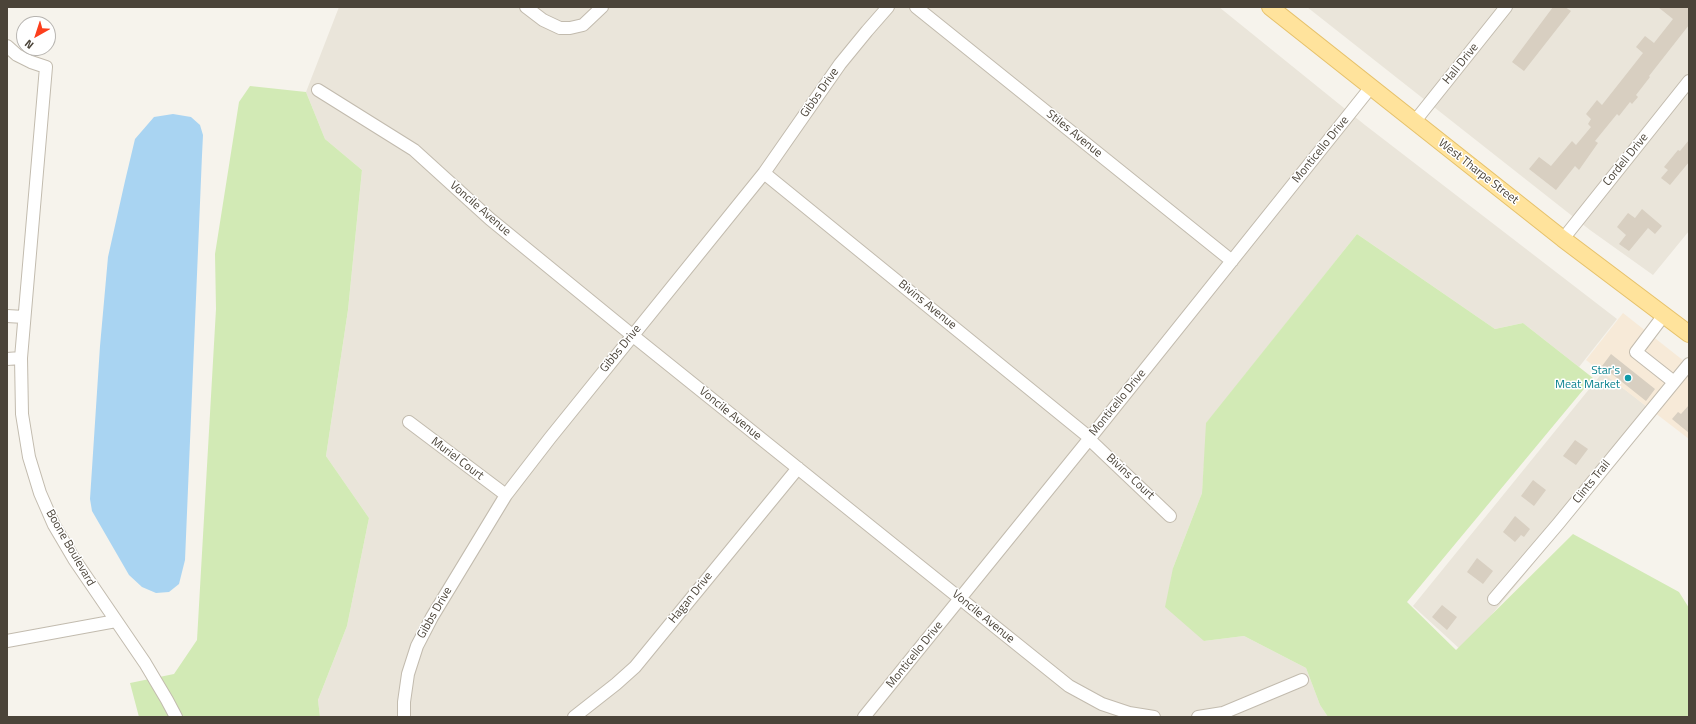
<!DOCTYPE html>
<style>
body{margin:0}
#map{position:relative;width:1696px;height:724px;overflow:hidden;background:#f6f3ec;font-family:"Titillium Web",sans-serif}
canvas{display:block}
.frame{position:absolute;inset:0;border:8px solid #4b4439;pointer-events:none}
.north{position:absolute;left:16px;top:16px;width:40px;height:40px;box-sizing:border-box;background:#fff;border:1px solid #b7b4b0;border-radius:50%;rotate:219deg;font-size:11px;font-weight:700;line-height:16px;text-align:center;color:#4b4439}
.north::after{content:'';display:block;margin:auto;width:14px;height:18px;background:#fc3f1d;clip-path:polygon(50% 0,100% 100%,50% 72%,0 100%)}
</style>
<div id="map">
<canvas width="1696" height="724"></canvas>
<div class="frame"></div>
<div class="north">N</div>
</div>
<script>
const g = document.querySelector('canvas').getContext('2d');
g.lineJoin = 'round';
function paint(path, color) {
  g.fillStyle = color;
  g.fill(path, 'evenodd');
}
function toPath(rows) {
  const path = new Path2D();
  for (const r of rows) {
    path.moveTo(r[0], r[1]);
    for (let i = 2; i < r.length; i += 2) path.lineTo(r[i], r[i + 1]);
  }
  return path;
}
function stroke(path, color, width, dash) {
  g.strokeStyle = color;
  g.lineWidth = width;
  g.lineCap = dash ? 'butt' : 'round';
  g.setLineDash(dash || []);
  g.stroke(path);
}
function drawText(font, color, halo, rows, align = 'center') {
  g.font = font + ' "Titillium Web",sans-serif';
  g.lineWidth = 3;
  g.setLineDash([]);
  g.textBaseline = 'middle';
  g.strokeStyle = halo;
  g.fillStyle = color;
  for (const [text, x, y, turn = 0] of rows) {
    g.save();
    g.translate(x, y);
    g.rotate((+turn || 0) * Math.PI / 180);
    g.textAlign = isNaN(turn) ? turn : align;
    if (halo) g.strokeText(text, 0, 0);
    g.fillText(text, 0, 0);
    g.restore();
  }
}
const residential = toPath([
 [339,7,1219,7,1365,125,1617,319,1579,367,1523,323,1495,329,1357,234,1207,423,1202,493,1173,568,1204,641,1244,636,1306,668,1320,705,1328,717,320,717,318,700,347,626,369,518,326,456,348,310,362,170,325,139,306,92],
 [1307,7,1689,7,1689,231,1653,275,1590,230],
 [1603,372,1656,414,1462,651,1413,606]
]);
const commercial = toPath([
 [1623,313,1689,365,1689,439,1586,360]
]);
const green = toPath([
 [250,86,306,92,325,139,362,170,348,310,326,456,369,518,347,626,318,700,320,717,139,717,130,683,174,674,197,640,216,309,215,254,239,102],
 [1357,234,1495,329,1523,323,1593,378,1407,602,1456,650,1573,534,1679,592,1689,608,1689,717,1328,717,1320,705,1306,668,1244,636,1204,641,1165,607,1173,568,1202,493,1206,423]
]);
const water = toPath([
 [173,114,191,117,200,125,203,135,202,155,185,560,179,584,169,592,156,593,142,587,129,575,92,511,90,499,100,346,108,257,125,181,135,139,154,117]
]);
const building = toPath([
 [1553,7,1565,7,1571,11,1524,71,1512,62],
 [1658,7,1689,7,1689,25,1649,76,1650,77,1636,95,1638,97,1632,104,1630,102,1619,116,1617,114,1595,141,1598,143,1579,170,1575,166,1556,190,1529,169,1539,157,1551,166,1572,141,1576,145,1591,127,1588,124,1591,119,1586,114,1597,100,1602,105,1643,53,1636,47,1645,36,1654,43,1673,19],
 [1689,140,1689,162,1670,185,1661,178,1668,170,1664,167,1678,150,1680,151],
 [1642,209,1662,226,1655,234,1648,228,1629,251,1619,244,1626,235,1617,227,1628,213,1635,218],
 [1611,354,1655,389,1646,401,1602,366],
 [1689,405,1689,433,1672,419,1678,412,1681,414],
 [1575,440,1588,449,1576,465,1563,456],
 [1533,480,1546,490,1534,506,1521,496],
 [1515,516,1530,529,1524,537,1521,535,1515,542,1503,532],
 [1477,558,1493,571,1483,584,1467,572],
 [1442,605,1457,617,1447,630,1432,617]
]);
const minor = toPath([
 [526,7,543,20,560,28,570,28,583,25,602,7],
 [916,7,1232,261],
 [7,46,17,55,31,62,46,67,21,358,22,414,29,457,40,493,54,525,74,559,145,663,167,700,176,717],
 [318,90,414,150,490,219,632,335,1069,686,1102,704,1129,713,1154,717],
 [1415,121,1506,7],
 [764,173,1090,438],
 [1563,239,1689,81],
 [1664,315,1636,352,1674,382],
 [7,316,24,317],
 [7,359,21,358],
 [409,422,506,495],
 [1089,439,1170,516],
 [1494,599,1558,524,1689,364],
 [7,641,116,621],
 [404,717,404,702,408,674,417,646,432,617,506,495,550,438,764,173,840,64,867,31,888,7],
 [574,717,616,684,635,667,798,468],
 [864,717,1090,438,1371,87],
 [1198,717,1223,713,1302,680]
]);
const major = toPath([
 [1270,7,1563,239,1689,334]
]);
const markers = [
 [1628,378,4,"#0f9aa8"]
];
const streetNames = [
 ["Hall Drive",1461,64,-51],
 ["Gibbs Drive",820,93,-55],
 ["Stiles Avenue",1074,134,39],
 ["Monticello Drive",1321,150,-51],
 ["Cordell Drive",1626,160,-51],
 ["West Tharpe Street",1478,172,38],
 ["Voncile Avenue",480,209,41],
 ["Bivins Avenue",927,305,39],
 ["Gibbs Drive",621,349,-51],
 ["Monticello Drive",1118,403,-51],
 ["Voncile Avenue",730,414,39],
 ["Muriel Court",457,459,37],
 ["Bivins Court",1130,477,43],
 ["Clints Trail",1592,482,-51],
 ["Boone Boulevard",70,548,60],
 ["Hagan Drive",691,598,-51],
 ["Gibbs Drive",435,613,-60],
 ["Voncile Avenue",983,617,39],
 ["Monticello Drive",915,655,-51]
];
const cultureNames = [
 ["Star's",1620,371],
 ["Meat Market",1620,385]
];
paint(residential, '#eae5da');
paint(commercial, '#f7ead8');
paint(green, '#d2eab5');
paint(water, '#a9d4f2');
paint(building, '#d8cfc1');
stroke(minor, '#c2bbae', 14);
stroke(major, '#e6c16a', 18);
stroke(minor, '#fff', 12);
stroke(major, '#ffe39c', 16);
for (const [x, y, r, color] of markers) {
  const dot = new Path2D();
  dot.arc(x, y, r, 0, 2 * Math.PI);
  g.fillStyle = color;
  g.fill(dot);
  stroke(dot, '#fff', 1.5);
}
drawText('12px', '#4b4439', '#fff', streetNames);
drawText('12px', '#0d838f', '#fff', cultureNames, 'right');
</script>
